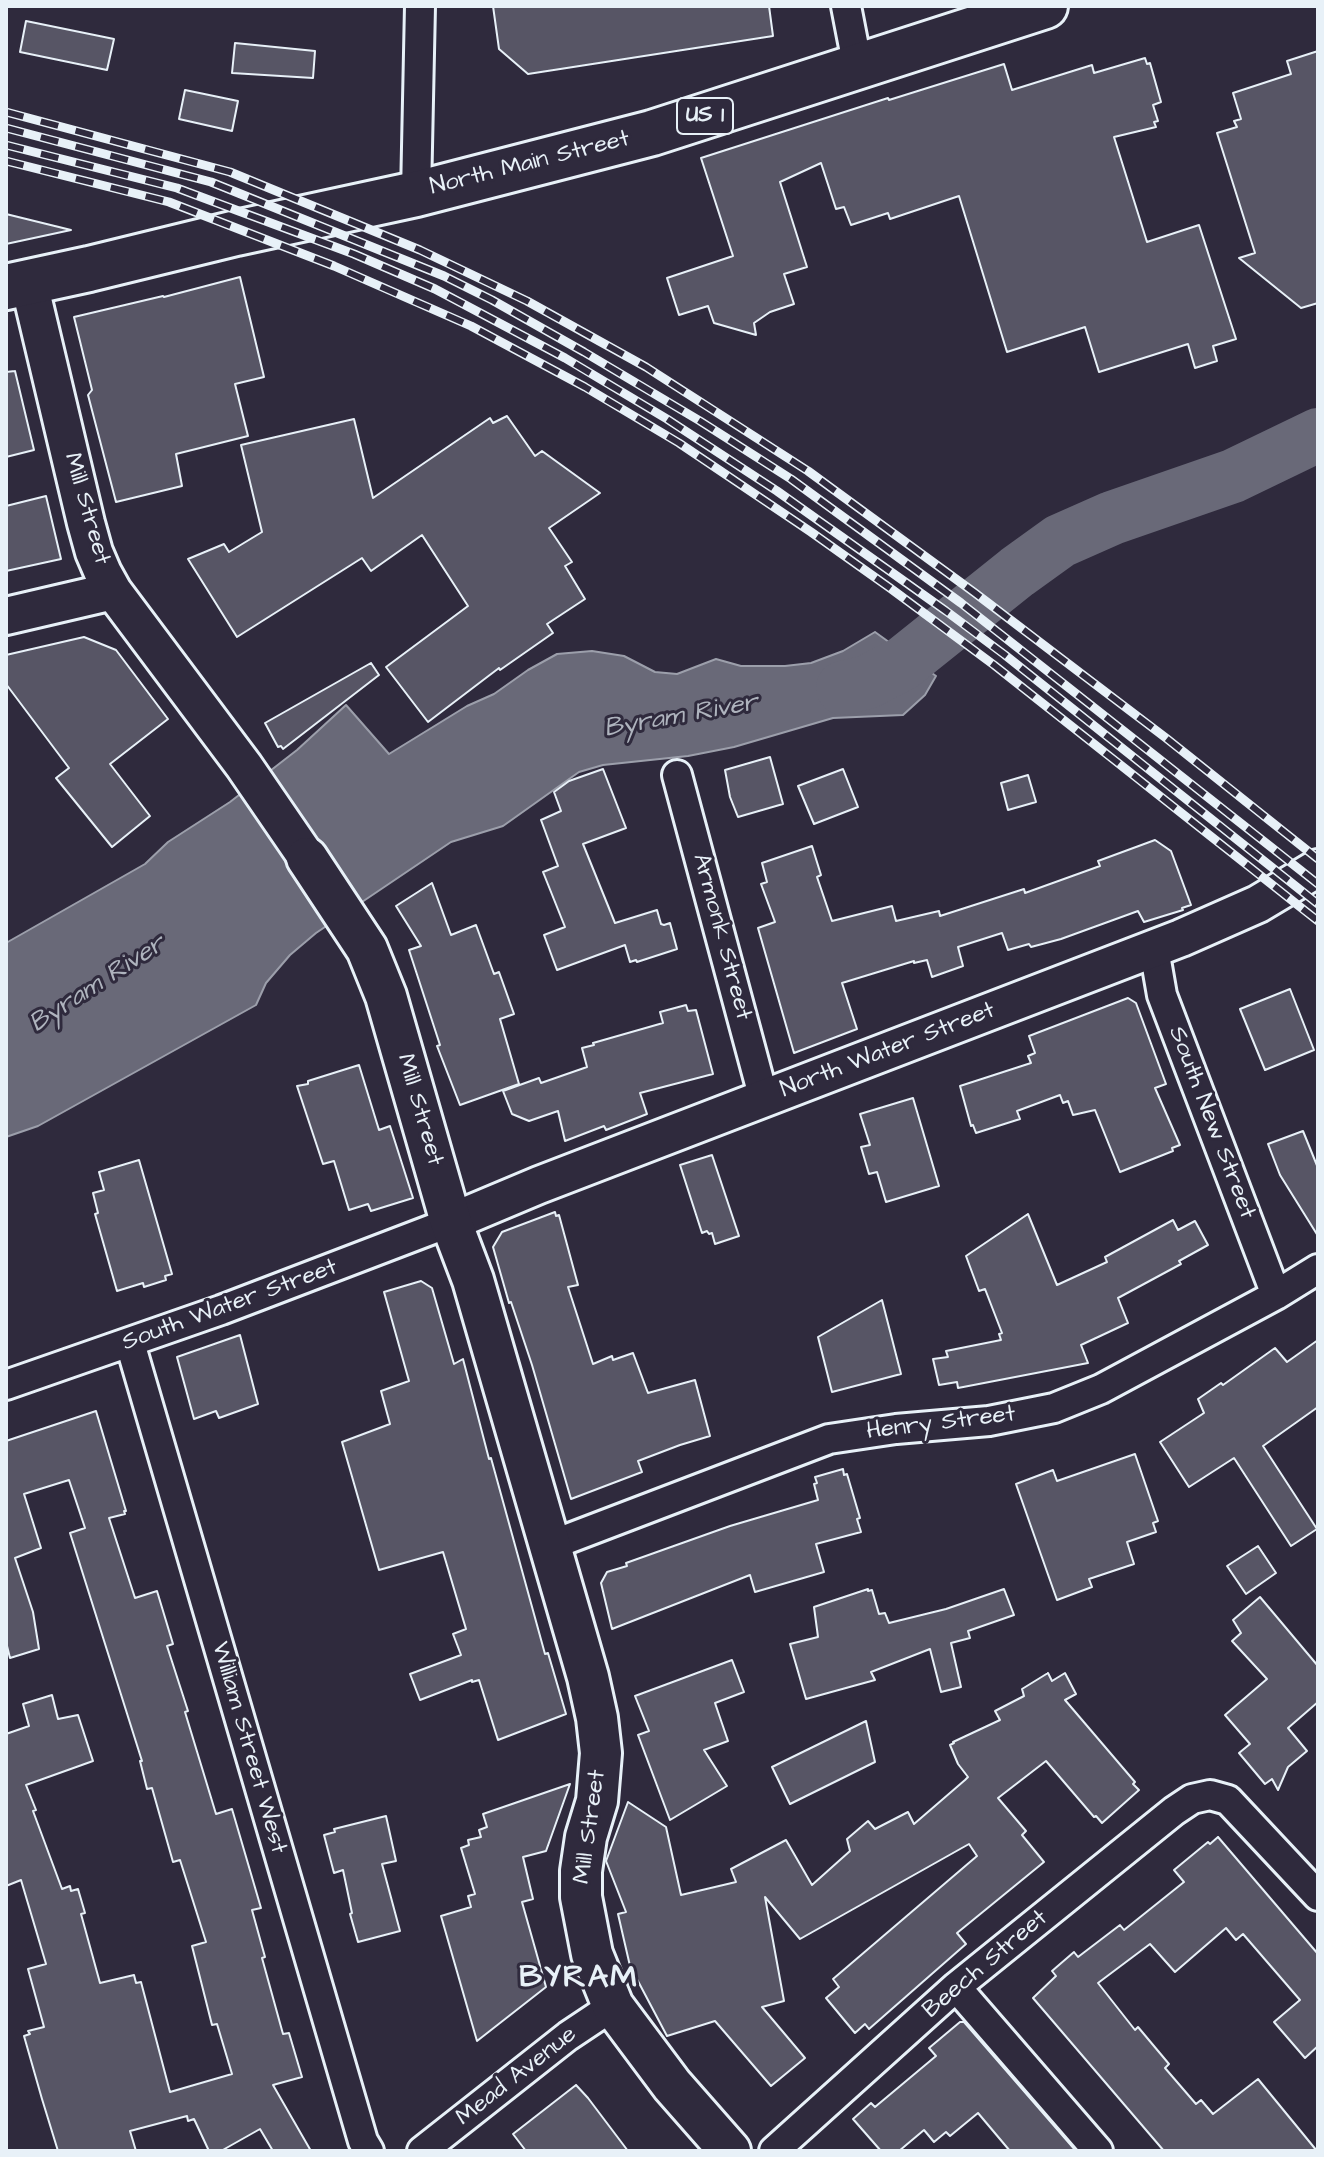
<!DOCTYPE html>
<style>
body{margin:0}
#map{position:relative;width:1324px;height:2157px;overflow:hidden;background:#2f2a3d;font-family:"Architects Daughter",sans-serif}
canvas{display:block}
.frame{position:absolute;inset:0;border:8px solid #e8f1f8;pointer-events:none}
</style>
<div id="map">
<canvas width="1324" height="2157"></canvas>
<div class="frame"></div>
</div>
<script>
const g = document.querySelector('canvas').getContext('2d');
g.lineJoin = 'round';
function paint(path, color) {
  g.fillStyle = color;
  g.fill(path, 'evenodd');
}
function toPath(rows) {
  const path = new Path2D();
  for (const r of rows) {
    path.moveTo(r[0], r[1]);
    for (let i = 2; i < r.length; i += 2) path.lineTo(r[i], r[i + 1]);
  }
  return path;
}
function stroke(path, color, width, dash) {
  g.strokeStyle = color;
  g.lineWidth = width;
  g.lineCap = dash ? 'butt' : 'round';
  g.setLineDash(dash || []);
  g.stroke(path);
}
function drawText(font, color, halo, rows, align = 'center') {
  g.font = font + ' "Architects Daughter",sans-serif';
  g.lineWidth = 6;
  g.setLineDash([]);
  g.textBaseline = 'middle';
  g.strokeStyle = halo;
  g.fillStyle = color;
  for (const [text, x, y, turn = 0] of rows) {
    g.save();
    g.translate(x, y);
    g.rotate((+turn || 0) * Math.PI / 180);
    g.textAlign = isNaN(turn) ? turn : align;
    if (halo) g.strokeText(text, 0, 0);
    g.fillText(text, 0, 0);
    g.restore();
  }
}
const water = toPath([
 [875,632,936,676,925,695,903,715,833,718,734,747,688,756,603,765,579,772,503,826,451,842,316,933,290,955,266,983,256,1005,38,1126,6,1137,6,943,145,864,168,842,230,802,297,750,346,705,389,754,467,706,494,694,528,670,557,654,592,651,624,656,655,672,677,674,716,659,741,666,785,666,811,663,843,651,875,632]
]);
const river = toPath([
 [843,688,867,682,902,664,1017,572,1060,541,1112,518,1233,476,1318,435]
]);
const building = toPath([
 [493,6,769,6,773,36,528,74,499,49,493,6],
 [26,21,114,39,107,70,20,52,26,21],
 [235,43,315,51,313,78,232,73,235,43],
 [1318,51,1318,303,1301,308,1239,258,1255,253,1217,133,1237,127,1234,121,1241,119,1233,93,1291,74,1287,61,1318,51],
 [1145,58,1147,64,1150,63,1161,102,1153,105,1158,121,1154,122,1156,127,1114,137,1147,242,1199,225,1236,339,1213,346,1217,361,1195,368,1188,344,1099,372,1085,327,1007,352,959,196,890,219,888,213,851,225,844,207,836,209,821,163,780,182,807,267,784,274,794,304,770,312,754,323,756,335,714,323,708,306,679,315,667,278,733,256,701,158,888,98,889,100,1004,64,1012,90,1092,65,1094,73,1145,58],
 [185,90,238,101,232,131,179,119,185,90],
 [6,214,71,230,6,244,6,214],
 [240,277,264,377,235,384,248,436,176,454,182,486,116,502,88,395,92,390,74,317,163,296,164,297,240,277],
 [15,371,34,450,6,457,6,372,15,371],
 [507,416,535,456,542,451,600,493,549,528,572,562,565,566,585,599,547,624,553,633,500,670,499,668,428,722,386,667,468,606,422,535,371,571,362,558,237,637,188,559,224,544,229,552,262,532,241,445,354,419,373,498,490,418,493,423,507,416],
 [46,496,61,559,6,571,6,506,46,496],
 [84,637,116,650,168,719,110,764,150,816,112,847,56,778,69,768,6,684,6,655,84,637],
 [371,663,379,675,283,749,281,746,278,747,265,723,371,663],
 [770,757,783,804,738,817,730,797,725,770,770,757],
 [603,769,626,828,583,844,615,923,657,910,661,924,664,925,670,923,677,949,637,962,636,960,630,962,625,945,557,970,544,935,565,927,543,872,558,866,541,820,561,811,554,792,569,781,603,769],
 [843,769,858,807,814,824,798,786,843,769],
 [1028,775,1036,802,1008,810,1001,783,1028,775],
 [1155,840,1171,851,1191,905,1182,908,1183,910,1144,922,1138,911,1061,939,1031,947,1029,944,1008,950,1002,933,958,947,963,966,932,977,927,960,914,963,914,961,842,983,857,1029,794,1053,758,928,775,922,761,884,767,882,762,863,812,846,821,875,817,877,832,921,892,906,896,921,939,911,940,916,1024,889,1025,893,1100,866,1098,861,1155,840],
 [432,883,451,935,476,925,494,974,499,972,514,1014,500,1019,519,1084,460,1105,437,1046,440,1045,409,950,421,946,396,906,432,883],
 [1290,989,1314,1050,1265,1070,1240,1009,1290,989],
 [1128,998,1136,1003,1166,1084,1155,1088,1180,1145,1172,1148,1173,1151,1120,1172,1095,1110,1073,1115,1068,1101,1063,1103,1060,1095,1017,1111,1020,1119,976,1133,973,1125,971,1126,960,1086,1031,1063,1028,1056,1035,1053,1029,1036,1128,998],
 [686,1005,688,1011,696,1010,713,1074,640,1093,647,1114,606,1130,604,1126,565,1141,558,1111,529,1121,512,1114,503,1091,539,1078,541,1083,587,1067,582,1048,594,1045,593,1043,663,1023,660,1012,686,1005],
 [359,1065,379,1130,390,1126,413,1198,371,1211,368,1204,349,1210,334,1161,323,1164,297,1086,308,1084,308,1081,359,1065],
 [913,1098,939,1186,886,1202,877,1172,869,1174,861,1147,870,1145,860,1114,913,1098],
 [1303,1131,1318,1168,1318,1236,1280,1175,1268,1144,1303,1131],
 [712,1155,739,1236,715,1244,712,1233,709,1234,707,1231,702,1233,680,1165,712,1155],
 [139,1160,172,1274,165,1276,166,1280,144,1287,143,1283,117,1291,95,1214,98,1213,93,1193,104,1190,99,1172,139,1160],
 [555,1212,556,1216,559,1215,578,1285,568,1287,593,1364,612,1356,613,1360,633,1353,648,1393,695,1380,710,1436,680,1445,638,1461,642,1472,571,1499,532,1365,511,1302,509,1303,493,1247,502,1232,555,1212],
 [1028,1214,1057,1285,1107,1262,1105,1257,1173,1220,1178,1230,1195,1221,1208,1245,1179,1261,1181,1264,1118,1298,1128,1323,1081,1345,1088,1363,958,1388,957,1382,939,1385,933,1359,948,1357,946,1351,1001,1340,999,1334,1002,1333,985,1289,979,1291,966,1256,1028,1214],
 [421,1281,432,1288,454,1364,463,1359,489,1459,491,1458,545,1654,548,1653,566,1714,498,1740,479,1680,472,1682,472,1680,420,1700,410,1674,461,1655,453,1634,466,1629,443,1552,379,1570,342,1442,390,1424,381,1391,409,1381,384,1292,421,1281],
 [882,1300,901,1374,832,1392,818,1337,882,1300],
 [240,1335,258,1404,219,1418,216,1411,194,1419,177,1357,240,1335],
 [1318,1340,1318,1407,1263,1446,1317,1529,1291,1546,1234,1458,1189,1487,1160,1442,1204,1413,1198,1399,1221,1383,1223,1385,1275,1348,1287,1362,1318,1340],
 [96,1411,126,1511,124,1511,125,1514,109,1518,135,1598,157,1591,173,1644,167,1646,188,1711,185,1712,216,1814,232,1809,261,1908,252,1910,265,1957,262,1958,283,2034,289,2033,302,2077,273,2085,311,2151,273,2151,260,2129,221,2151,209,2151,194,2119,188,2121,187,2116,130,2131,136,2151,58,2151,42,2099,24,2036,30,2034,28,2031,44,2027,28,1969,46,1964,21,1880,6,1886,6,1734,29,1726,23,1704,52,1695,58,1719,78,1715,93,1761,26,1785,36,1810,33,1811,62,1889,70,1886,71,1891,78,1889,85,1913,81,1914,100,1983,134,1975,136,1983,141,1982,170,2092,232,2074,217,2024,212,2025,192,1946,206,1942,180,1860,173,1862,152,1788,147,1789,140,1761,142,1761,70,1533,85,1528,69,1480,24,1494,41,1548,15,1558,33,1612,39,1649,10,1658,6,1642,6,1441,96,1411],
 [1135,1454,1158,1521,1153,1523,1156,1532,1127,1542,1134,1564,1089,1579,1092,1587,1057,1600,1016,1484,1053,1470,1057,1481,1135,1454],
 [843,1469,844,1475,847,1474,860,1518,857,1519,861,1532,816,1544,824,1572,755,1592,750,1575,612,1629,601,1583,607,1572,627,1566,626,1563,730,1526,818,1500,814,1484,817,1483,815,1477,843,1469],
 [1258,1546,1276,1573,1246,1594,1227,1566,1258,1546],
 [868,1589,868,1591,872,1590,879,1614,885,1613,889,1623,946,1609,1004,1589,1014,1615,968,1631,970,1638,951,1643,961,1687,941,1692,930,1649,871,1672,875,1680,806,1699,790,1644,818,1637,814,1607,868,1589],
 [1260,1597,1318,1666,1318,1702,1288,1728,1307,1751,1288,1767,1278,1790,1272,1779,1265,1784,1239,1753,1250,1744,1225,1715,1267,1679,1232,1641,1241,1633,1233,1620,1260,1597],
 [732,1660,744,1692,715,1703,728,1741,704,1750,727,1786,670,1820,638,1735,649,1731,635,1696,732,1660],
 [1048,1673,1052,1681,1065,1673,1076,1694,1065,1700,1135,1782,1133,1784,1139,1790,1102,1823,1096,1816,1094,1817,1046,1761,998,1798,1026,1831,1022,1835,1044,1862,957,1933,966,1944,869,2029,865,2024,855,2033,826,1998,839,1987,833,1979,977,1856,969,1844,800,1939,765,1897,784,2001,762,2007,805,2058,771,2086,715,2021,667,2036,630,1966,618,1914,626,1912,606,1861,628,1802,666,1827,681,1895,736,1882,731,1869,786,1840,812,1885,850,1851,847,1839,868,1821,875,1829,908,1812,914,1824,965,1780,968,1777,958,1764,950,1745,954,1743,953,1742,1000,1720,995,1711,1024,1696,1022,1689,1048,1673],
 [866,1721,875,1762,790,1804,772,1767,866,1721],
 [570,1784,546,1851,523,1857,533,1899,522,1902,546,1987,477,2041,441,1916,471,1907,468,1896,475,1894,461,1848,469,1845,468,1840,481,1837,479,1830,487,1827,483,1814,570,1784],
 [386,1816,396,1861,382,1864,400,1931,358,1942,350,1914,352,1913,343,1870,334,1873,324,1835,335,1832,334,1829,386,1816],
 [1218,1837,1318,1954,1318,2046,1305,2058,1274,2022,1300,2000,1243,1934,1236,1940,1226,1928,1175,1972,1150,1944,1098,1983,1135,2030,1138,2027,1169,2064,1165,2068,1196,2104,1201,2100,1213,2114,1258,2079,1317,2151,1164,2151,1033,1998,1056,1976,1052,1971,1074,1952,1078,1957,1120,1925,1124,1930,1184,1882,1174,1870,1208,1842,1210,1844,1218,1837],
 [960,2022,964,2022,1076,2151,1010,2151,978,2113,950,2136,946,2132,934,2142,924,2130,899,2151,881,2151,853,2119,871,2103,875,2107,936,2056,929,2048,960,2022],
 [576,2085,588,2098,628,2151,526,2151,513,2134,576,2085]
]);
const minor = toPath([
 [846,6,858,68],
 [416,194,420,6],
 [677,775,764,1099],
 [1154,949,1162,995,1276,1295],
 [130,1343,363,2141,369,2151],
 [6,1385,221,1310,451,1222],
 [549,1546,829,1439,896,1429,989,1421,1054,1408,1101,1389,1276,1295,1318,1269],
 [956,1987,1098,2151],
 [422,2151,568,2036,613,2006],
 [774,2151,956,1987,1174,1811,1192,1799,1210,1795,1228,1800,1318,1896]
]);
const tertiary = toPath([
 [29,283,86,523,94,552,103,573,113,591,244,766,307,858],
 [6,616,113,591],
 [451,1222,539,1185,1181,938,1258,904,1318,868]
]);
const secondary = toPath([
 [307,858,367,949,386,996,451,1222,473,1280,588,1677,597,1718,601,1753,597,1801,586,1837,581,1871,581,1897,592,1954,613,2006,672,2085,730,2151]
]);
const primary = toPath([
 [6,287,89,269,236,233,416,194,652,133,1045,6]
]);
const rail = toPath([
 [6,112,230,172,420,250,527,301,646,367,808,471,975,593,1166,738,1318,859],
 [6,128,211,182,444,276,492,300,584,352,700,421,791,479,961,603,1318,884],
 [6,145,177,188,354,254,435,289,565,358,667,419,777,491,946,611,1005,655,1318,904],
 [6,161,169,202,334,266,471,326,585,387,679,443,811,532,890,588,994,665,1318,921]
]);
const shields = [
 [705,116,56]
];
const shieldNames = [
 ["US 1",705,116]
];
const streetNames = [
 ["North Main Street",530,164,-14],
 ["Mill Street",86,509,74],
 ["Armonk Street",721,937,75],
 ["North Water Street",888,1051,-21],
 ["Mill Street",419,1110,74],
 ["South New Street",1211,1123,69],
 ["South Water Street",230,1306,-20],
 ["Henry Street",941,1424,-7],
 ["William Street West",248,1748,74],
 ["Mill Street",591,1827,-82],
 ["Beech Street",986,1965,-40],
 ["Mead Avenue",517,2077,-38]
];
const waterNames = [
 ["Byram River",681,717,-10],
 ["Byram River",98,985,-33]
];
const districtNames = [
 ["BYRAM",579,1979]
];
paint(water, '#696978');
stroke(water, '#9c9fab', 2);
stroke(river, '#696978', 54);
paint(building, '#575565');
stroke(building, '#e8f1f8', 2);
stroke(minor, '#e8f1f8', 34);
stroke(tertiary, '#e8f1f8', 42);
stroke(secondary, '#e8f1f8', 46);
stroke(primary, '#e8f1f8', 50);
stroke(minor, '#2f2a3d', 28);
stroke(tertiary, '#2f2a3d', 36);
stroke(secondary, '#2f2a3d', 40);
stroke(primary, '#2f2a3d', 44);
stroke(rail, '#e8f1f8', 9);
stroke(rail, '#2f2a3d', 6, [18]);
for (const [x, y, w] of shields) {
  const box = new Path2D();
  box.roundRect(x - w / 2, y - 18, w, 36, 6);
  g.fillStyle = '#2f2a3d';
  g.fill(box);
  stroke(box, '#e8f1f8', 2);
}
drawText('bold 22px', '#e8f1f8', null, shieldNames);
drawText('24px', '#e8f1f8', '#2f2a3d', streetNames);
drawText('italic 26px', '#afb4be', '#2f2a3d', waterNames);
g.letterSpacing = '2px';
drawText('bold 32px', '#e8f1f8', '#2f2a3d', districtNames);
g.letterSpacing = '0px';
</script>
